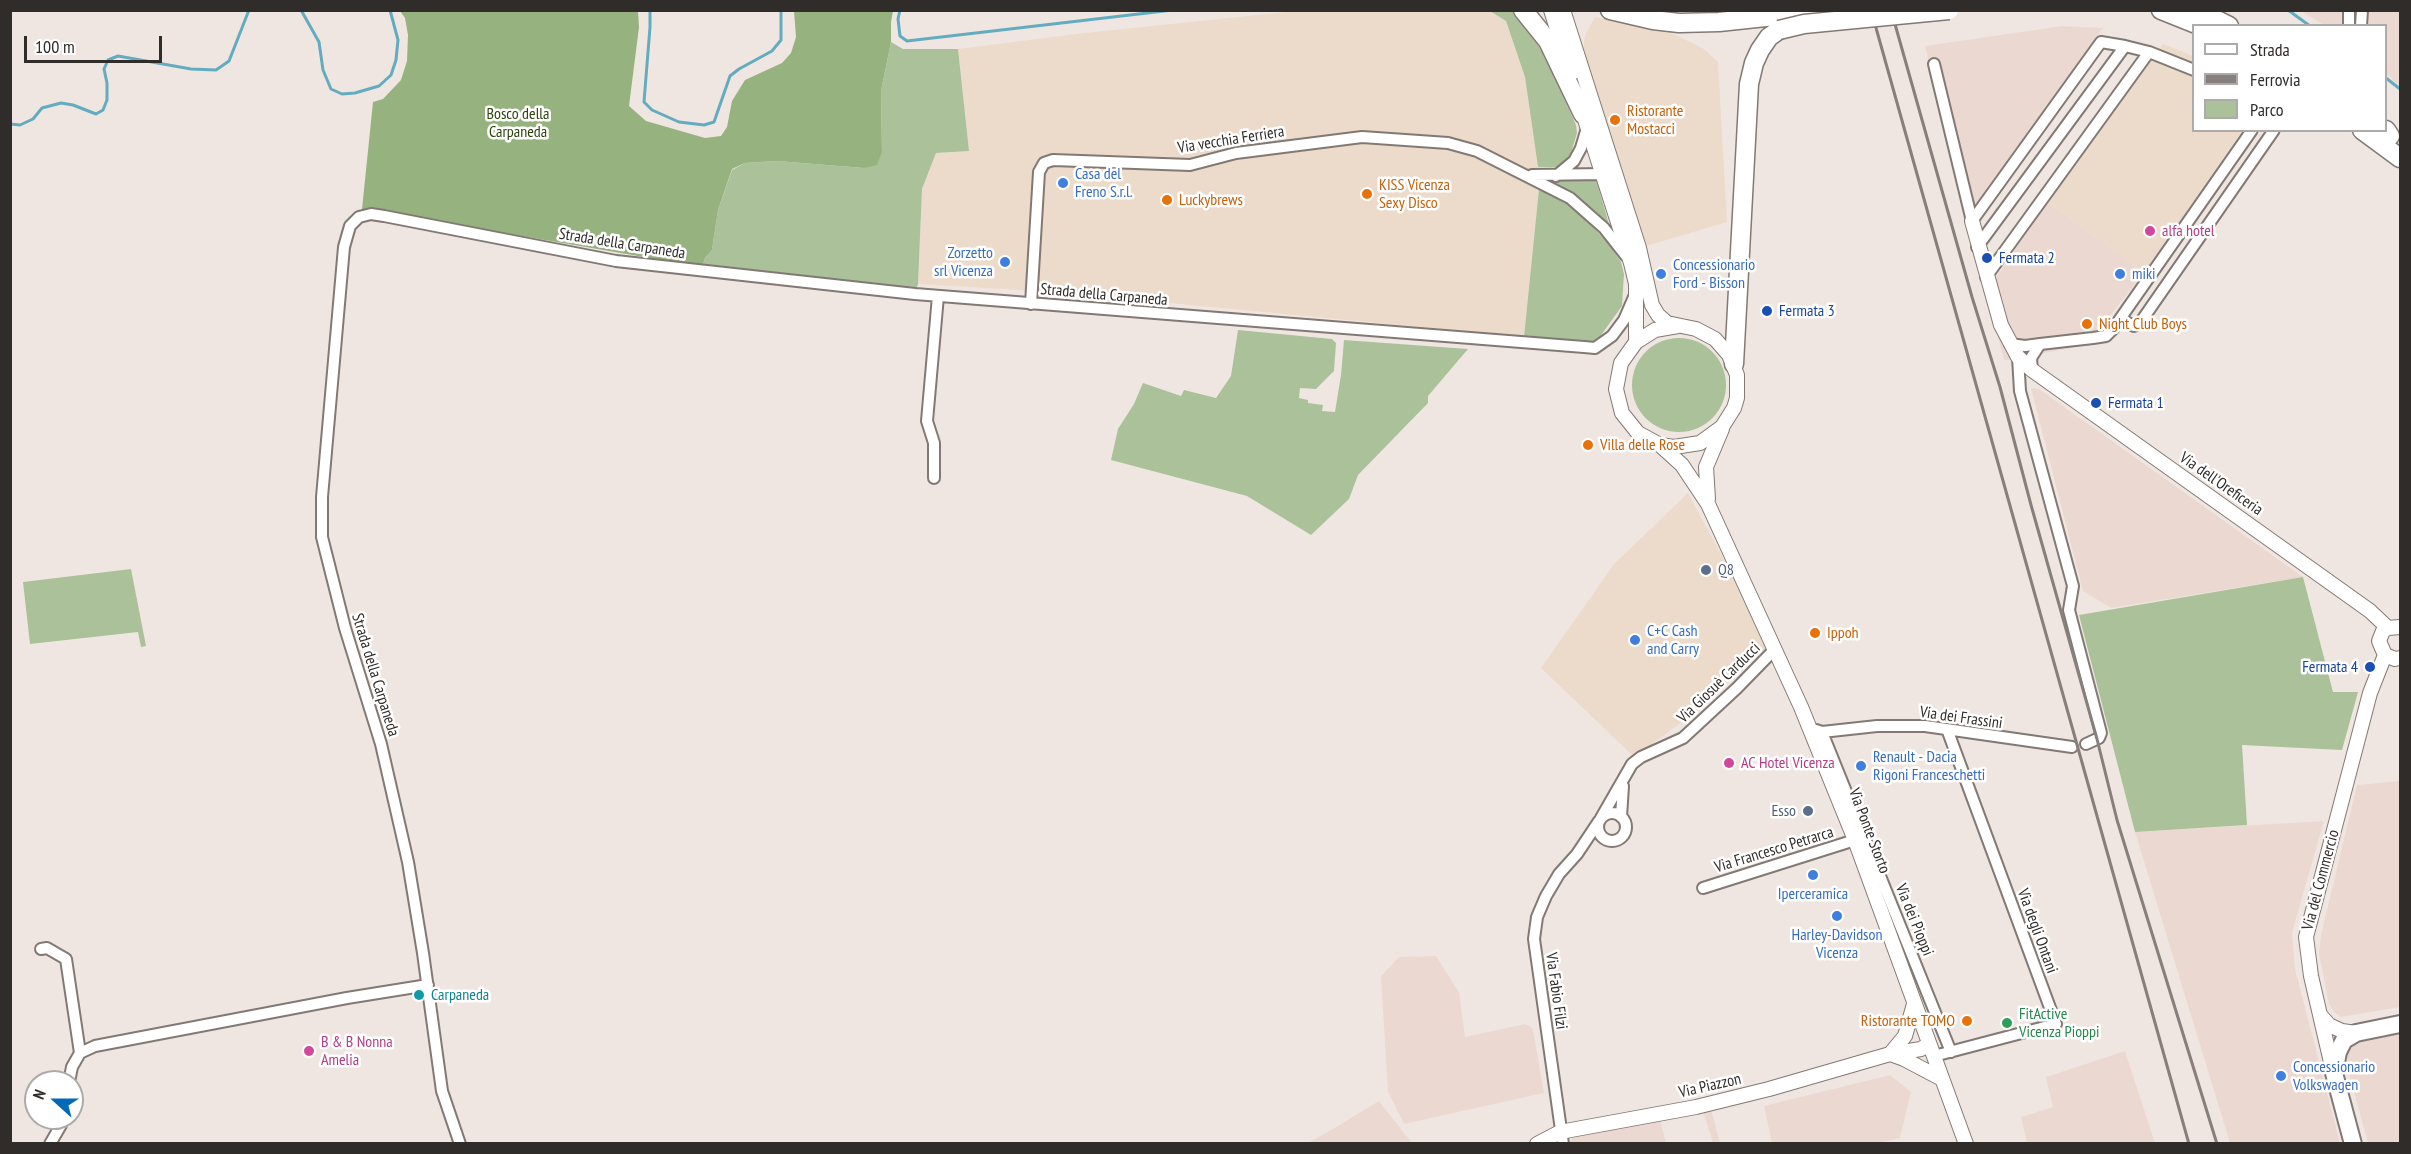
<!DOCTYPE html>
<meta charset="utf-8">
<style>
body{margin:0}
#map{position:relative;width:2411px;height:1154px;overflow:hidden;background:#f0e6e1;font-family:"PT Sans Narrow",sans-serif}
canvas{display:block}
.frame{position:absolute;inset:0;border:12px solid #302c2a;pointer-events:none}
.legend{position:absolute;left:2192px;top:24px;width:195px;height:108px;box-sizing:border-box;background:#fff;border:2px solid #acabaa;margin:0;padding:8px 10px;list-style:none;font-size:18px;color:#302c2a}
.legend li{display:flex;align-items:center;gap:12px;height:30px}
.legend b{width:30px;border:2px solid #acabaa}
.north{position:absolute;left:24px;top:1070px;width:60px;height:60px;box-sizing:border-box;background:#fff;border:2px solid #acabaa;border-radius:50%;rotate:291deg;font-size:16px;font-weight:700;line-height:24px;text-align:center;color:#302c2a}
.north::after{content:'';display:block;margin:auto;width:21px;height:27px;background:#016ab6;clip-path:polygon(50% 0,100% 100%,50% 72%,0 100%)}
.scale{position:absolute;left:24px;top:36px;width:138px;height:27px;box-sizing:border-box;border:3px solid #302c2a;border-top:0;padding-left:8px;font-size:18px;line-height:21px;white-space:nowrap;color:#302c2a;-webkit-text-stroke:4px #fff;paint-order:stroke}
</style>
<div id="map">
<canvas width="2411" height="1154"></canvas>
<div class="frame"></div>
<ul class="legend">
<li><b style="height:8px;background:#fff"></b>Strada</li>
<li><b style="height:8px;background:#867f7c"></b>Ferrovia</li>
<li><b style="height:16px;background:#abc19a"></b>Parco</li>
</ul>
<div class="north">N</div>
<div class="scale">100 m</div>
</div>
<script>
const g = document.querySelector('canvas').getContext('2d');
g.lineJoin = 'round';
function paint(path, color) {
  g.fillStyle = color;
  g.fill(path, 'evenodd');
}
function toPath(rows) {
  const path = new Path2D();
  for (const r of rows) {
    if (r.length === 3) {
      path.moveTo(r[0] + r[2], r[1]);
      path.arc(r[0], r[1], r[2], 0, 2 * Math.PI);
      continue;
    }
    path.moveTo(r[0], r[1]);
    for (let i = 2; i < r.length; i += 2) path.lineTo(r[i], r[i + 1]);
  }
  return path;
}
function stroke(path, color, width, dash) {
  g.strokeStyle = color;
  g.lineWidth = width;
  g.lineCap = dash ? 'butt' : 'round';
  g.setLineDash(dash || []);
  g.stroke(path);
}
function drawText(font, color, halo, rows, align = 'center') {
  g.font = font + ' "PT Sans Narrow",sans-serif';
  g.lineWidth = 5;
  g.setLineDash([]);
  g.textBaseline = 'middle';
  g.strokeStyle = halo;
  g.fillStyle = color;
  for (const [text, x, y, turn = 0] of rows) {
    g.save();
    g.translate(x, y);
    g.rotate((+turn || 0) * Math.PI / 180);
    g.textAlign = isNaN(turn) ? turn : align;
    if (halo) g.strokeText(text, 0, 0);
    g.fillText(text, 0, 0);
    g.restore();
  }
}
const commercial = toPath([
 [1305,10,1490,11,1506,21,1525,77,1538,167,1539,189,1524,337,1055,292,918,284,922,189,936,153,969,151,958,49,1085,33],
 [1595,17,1670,32,1704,49,1718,62,1727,222,1643,247,1583,50,1585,35],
 [2163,44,2193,56,2194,130,2242,131,2144,272,2048,202],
 [1688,493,1731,573,1766,648,1702,707,1629,761,1631,754,1541,668,1614,564]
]);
const built = toPath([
 [2301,11,2400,11,2400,86,2386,74,2386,26,2324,25],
 [2062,26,2103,28,1967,220,1925,46],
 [2048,202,2144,272,2103,325,2105,342,2039,354,2039,361,2004,360,1986,292],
 [2031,388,2039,389,2303,577,2111,608,2083,591],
 [2400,781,2400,1007,2341,1017,2334,1012,2329,1004,2319,953,2321,935,2357,785],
 [2324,821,2292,933,2295,969,2340,1143,2230,1143,2135,832],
 [1436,956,1459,992,1465,1037,1525,1024,1530,1026,1533,1030,1544,1093,1404,1124,1388,1092,1381,976,1399,957],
 [2400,1031,2400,1143,2368,1143,2346,1063,2347,1047,2356,1039],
 [2125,1051,2155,1143,2027,1143,2021,1117,2053,1107,2046,1077],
 [1890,1075,1911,1092,1900,1138,1878,1143,1772,1143,1764,1106],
 [1379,1101,1412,1143,1308,1143,1338,1126],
 [1711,1109,1720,1143,1713,1143,1703,1111],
 [1660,1120,1666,1143,1569,1144,1573,1138]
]);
const green = toPath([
 [1490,11,1512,11,1526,25,1546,58,1576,125,1577,133,1571,153,1566,161,1557,167,1538,167,1525,77,1506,21],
 [891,42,903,49,958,49,969,151,936,153,922,189,918,284,915,294,702,267,705,258,712,250,718,210,732,170,745,163,777,161,864,168,882,152,881,91],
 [1595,179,1597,182,1610,228,1547,181],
 [1539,189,1567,204,1583,216,1608,243,1621,262,1624,274,1622,306,1599,338,1590,343,1524,337],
 [1238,330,1332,339,1336,343,1334,371,1316,389,1300,388,1299,398,1308,400,1308,403,1323,405,1322,411,1335,412,1341,375,1344,340,1468,349,1428,396,1428,403,1358,475,1349,499,1311,535,1247,496,1111,460,1118,429,1134,404,1143,383,1181,396,1184,390,1216,398,1231,376],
 [1679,385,47],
 [131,569,146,646,141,647,138,632,30,644,23,582],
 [2303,577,2333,692,2358,692,2342,750,2242,745,2247,825,2135,832,2079,615]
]);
const forest = toPath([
 [400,11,638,11,639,27,629,106,646,121,705,138,721,136,727,127,732,101,745,80,782,63,791,53,796,37,794,11,893,11,891,22,891,42,881,91,882,152,877,165,864,168,777,161,745,163,732,169,718,210,712,250,705,258,702,267,487,230,460,234,367,218,361,219,373,102,383,99,401,80,407,61,408,35,405,18]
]);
const stream = toPath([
 [301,10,319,42,323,70,331,89,342,94,355,93,379,86,391,75,396,60,398,40,390,10],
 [650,10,650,27,644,102,652,110,679,122,704,125,714,122,730,76,739,69,772,51,781,40,781,10],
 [900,10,898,19,900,36,907,41,1173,10],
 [2288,10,2310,26],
 [2386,78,2400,89],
 [10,124,20,125,33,119,42,108,61,103,73,105,96,114,103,110,107,100,107,83,104,69,108,60,118,56,191,69,216,70,229,61,249,10]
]);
const street = toPath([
 [2349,26,2349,10],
 [2361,26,2362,10],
 [1934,64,1972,221],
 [1532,175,1603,174,1609,178],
 [1556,176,1574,161,1581,148,1587,128],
 [1972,221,2101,42,2125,46],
 [1977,247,2125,46,2149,52,2194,70],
 [1986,277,2149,52],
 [1031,304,1039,172,1044,163,1053,160,1190,165,1236,153,1362,137,1448,143,1477,151,1570,198,1604,228,1626,256],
 [2120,319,2134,326,2140,323,2274,130],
 [2010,344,2025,346,2040,344],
 [2018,357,2020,391,2073,586,2069,610,2101,733,2099,738,2086,744],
 [2032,370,2031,358,2040,344,2093,338,2106,336,2113,329,2252,130],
 [934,478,934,443,927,421,938,296],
 [1816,730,1822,732,1877,726,1925,726,2072,747],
 [1822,732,1951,1052],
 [1612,827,14],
 [1621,817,1623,786],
 [1601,818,1632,764,1641,757,1683,738,1737,688,1774,650],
 [1703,888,1855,840],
 [41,949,47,948,66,959,80,1053],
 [1934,1056,2056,1024,1947,729],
 [69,1082,72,1067,80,1053,95,1046,347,998,428,985],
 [50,1144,61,1125,62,1118],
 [460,1144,442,1091,423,953,408,862,381,744,345,628,322,537,322,497,344,247,350,226,359,217,371,214,384,216,616,261,915,294,1584,347,1595,348,1612,336,1624,320,1634,297],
 [1563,1144,1534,939,1537,917,1546,896,1559,874,1577,854,1599,821]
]);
const secondary = toPath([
 [1551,10,1571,74],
 [1563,10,1639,248,1652,305,1658,315,1667,323,1696,329,1715,339,1729,355,1737,375,1737,398,1734,408,1722,427,1700,443,1674,447,1660,445,1638,433,1622,413,1616,389,1621,363,1636,342,1655,330,1678,326],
 [1581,107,1631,263,1636,284,1636,342],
 [1972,221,2001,325,2018,357,2032,370,2370,611,2388,628],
 [1660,445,1682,465,1708,504,1801,707,1855,840,1966,1144],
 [1708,499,1706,467,1722,429],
 [2400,627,2388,628,2383,631,2379,641,2385,655,2395,659,2400,658],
 [2321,1016,2329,1025,2342,1031,2356,1033],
 [1890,1054,1905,1036,1914,1004],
 [1893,1055,1904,1059,1942,1079],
 [2333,1071,2311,976,2306,937,2370,693,2385,655],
 [1537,1144,1560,1132,1696,1107,1769,1089,1890,1054,1921,1049,1929,1044]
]);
const primary = toPath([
 [2353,1144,2334,1073,2338,1052,2344,1040,2356,1033,2400,1024]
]);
const highway = toPath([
 [1523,10,1548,41,1583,114],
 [1610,10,1653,20,1679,23,1719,22,1831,10],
 [2161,10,2201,26],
 [2197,10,2229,26],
 [2362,130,2400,158],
 [2386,130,2390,136],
 [1734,364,1749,84,1754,63,1760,50,1769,37,1779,30]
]);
const rail = toPath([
 [1871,10,2189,1144],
 [1891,10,1972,297,2000,387,2031,505,2097,739,2117,820,2217,1144]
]);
const highwayBridge = toPath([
 [1779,30,1804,24,1949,10]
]);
const markers = [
 [1615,120,6,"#e8710a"],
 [1063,183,6,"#3f7fe0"],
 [1367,194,6,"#e8710a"],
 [1167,200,6,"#e8710a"],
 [2150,231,6,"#d1479c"],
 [1987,258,6,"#1a4fb4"],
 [1005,262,6,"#3f7fe0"],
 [1661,274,6,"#3f7fe0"],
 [2120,274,6,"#3f7fe0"],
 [1767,311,6,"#1a4fb4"],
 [2087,324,6,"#e8710a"],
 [2096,403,6,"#1a4fb4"],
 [1588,445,6,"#e8710a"],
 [1706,570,6,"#5c6f8a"],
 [1815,633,6,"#e8710a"],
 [1635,640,6,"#3f7fe0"],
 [2370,667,6,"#1a4fb4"],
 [1729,763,6,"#d1479c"],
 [1861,766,6,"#3f7fe0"],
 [1808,811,6,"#5c6f8a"],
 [1813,875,6,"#3f7fe0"],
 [1837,916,6,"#3f7fe0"],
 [419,995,6,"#0f9aa8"],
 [1967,1021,6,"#e8710a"],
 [2007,1023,6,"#2e9e5b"],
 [309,1051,6,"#d1479c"],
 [2281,1076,6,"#3f7fe0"]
];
const foodNames = [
 ["Ristorante",1627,111],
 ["Mostacci",1627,129],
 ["KISS Vicenza",1379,185],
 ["Sexy Disco",1379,203],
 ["Luckybrews",1179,200],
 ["Night Club Boys",2099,324],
 ["Villa delle Rose",1600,445],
 ["Ippoh",1827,633],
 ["Ristorante TOMO",1955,1021,"right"]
];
const parkNames = [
 ["Bosco della",518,114],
 ["Carpaneda",518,132]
];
const streetNames = [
 ["Via vecchia Ferriera",1231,140,-9],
 ["Strada della Carpaneda",622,244,9],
 ["Strada della Carpaneda",1104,295,5],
 ["Via dell'Oreficeria",2221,484,35],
 ["Strada della Carpaneda",375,675,73],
 ["Via Giosuè Carducci",1719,683,-44],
 ["Via dei Frassini",1961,718,8],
 ["Via Ponte Storto",1869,831,69],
 ["Via Francesco Petrarca",1774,850,-17],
 ["Via del Commercio",2321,880,-75],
 ["Via dei Pioppi",1914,920,68],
 ["Via degli Ontani",2037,931,70],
 ["Via Fabio Filzi",1556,991,82],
 ["Via Piazzon",1710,1086,-13]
];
const shopNames = [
 ["Casa del",1075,174],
 ["Freno S.r.l.",1075,192],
 ["Zorzetto",993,253,"right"],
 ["srl Vicenza",993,271,"right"],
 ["Concessionario",1673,265],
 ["Ford - Bisson",1673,283],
 ["miki",2132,274],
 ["C+C Cash",1647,631],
 ["and Carry",1647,649],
 ["Renault - Dacia",1873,757],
 ["Rigoni Franceschetti",1873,775],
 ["Iperceramica",1813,894,"center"],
 ["Harley-Davidson",1837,935,"center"],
 ["Vicenza",1837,953,"center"],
 ["Concessionario",2293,1067],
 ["Volkswagen",2293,1085]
];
const hotelNames = [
 ["alfa hotel",2162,231],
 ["AC Hotel Vicenza",1741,763],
 ["B & B Nonna",321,1042],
 ["Amelia",321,1060]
];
const transitNames = [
 ["Fermata 2",1999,258],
 ["Fermata 3",1779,311],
 ["Fermata 1",2108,403],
 ["Fermata 4",2358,667,"right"]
];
const serviceNames = [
 ["Q8",1718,570],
 ["Esso",1796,811,"right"]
];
const cultureNames = [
 ["Carpaneda",431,995]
];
const leisureNames = [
 ["FitActive",2019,1014],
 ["Vicenza Pioppi",2019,1032]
];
paint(commercial, '#ecdbca');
paint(built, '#ebd9d1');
paint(green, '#abc19a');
paint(forest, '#96b37f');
stroke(stream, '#63acc0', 3);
stroke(street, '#827974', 14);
stroke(secondary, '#827974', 16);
stroke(primary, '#827974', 20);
stroke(highway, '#827974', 21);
stroke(street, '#fff', 10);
stroke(secondary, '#fff', 14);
stroke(primary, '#fff', 16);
stroke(highway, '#fff', 18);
stroke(rail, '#867f7c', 3);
stroke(highwayBridge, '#827974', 21, []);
stroke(highwayBridge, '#fff', 18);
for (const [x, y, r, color] of markers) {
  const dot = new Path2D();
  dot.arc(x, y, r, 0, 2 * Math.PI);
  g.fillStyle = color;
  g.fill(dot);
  stroke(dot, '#fff', 2);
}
drawText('16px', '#c56008', '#fff', foodNames, 'left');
drawText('16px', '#29430a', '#fff', parkNames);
drawText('16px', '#302c2a', '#fff', streetNames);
drawText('16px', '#366cbe', '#fff', shopNames, 'left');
drawText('16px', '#b23c85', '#fff', hotelNames, 'left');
drawText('16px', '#164399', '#fff', transitNames, 'left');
drawText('16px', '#4e5e75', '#fff', serviceNames, 'left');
drawText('16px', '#0d838f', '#fff', cultureNames, 'left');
drawText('16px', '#27864d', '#fff', leisureNames, 'left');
</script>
